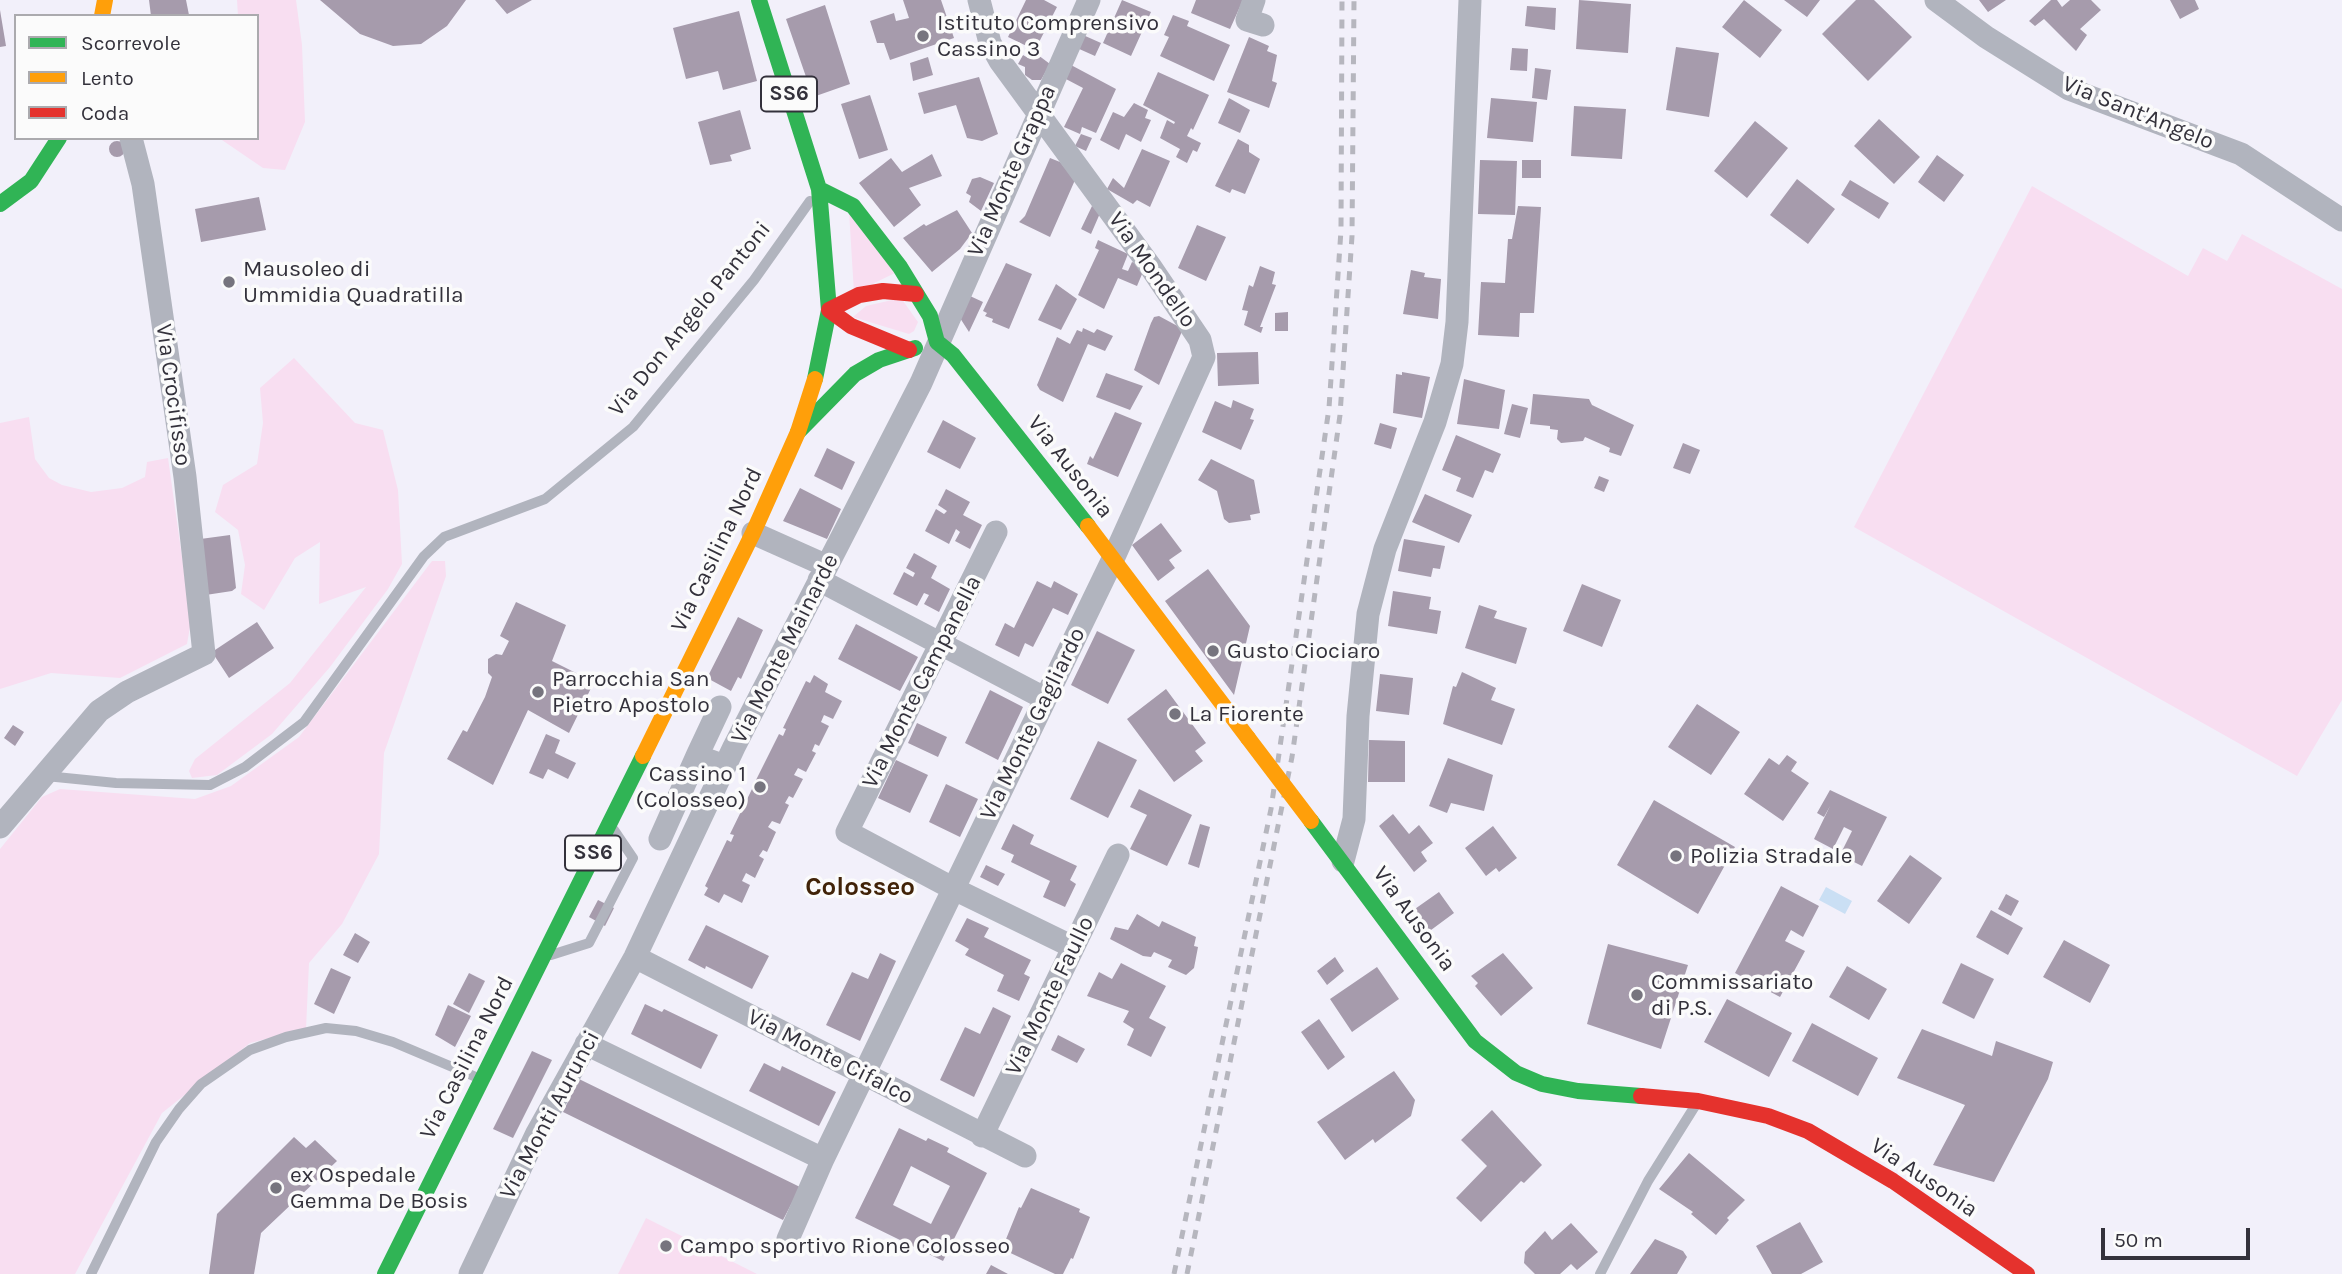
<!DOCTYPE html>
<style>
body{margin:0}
#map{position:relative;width:2342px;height:1274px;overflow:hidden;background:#f2f0fa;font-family:Karla,sans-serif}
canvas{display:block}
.legend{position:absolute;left:14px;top:14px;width:245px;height:126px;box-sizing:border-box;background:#fbfbfb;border:2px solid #abaaae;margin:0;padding:9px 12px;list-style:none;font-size:21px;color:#33313b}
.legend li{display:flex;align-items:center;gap:14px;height:35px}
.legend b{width:35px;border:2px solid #abaaae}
.scale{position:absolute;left:2101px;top:1228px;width:149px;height:32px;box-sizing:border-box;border:4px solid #33313b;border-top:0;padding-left:9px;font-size:21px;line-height:24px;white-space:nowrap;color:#33313b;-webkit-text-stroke:5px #fbfbfb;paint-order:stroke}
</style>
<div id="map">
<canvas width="2342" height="1274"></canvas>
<ul class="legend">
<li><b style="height:9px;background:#30b455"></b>Scorrevole</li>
<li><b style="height:9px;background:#ff9f0a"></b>Lento</li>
<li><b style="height:9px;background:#e5322d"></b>Coda</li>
</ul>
<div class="scale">50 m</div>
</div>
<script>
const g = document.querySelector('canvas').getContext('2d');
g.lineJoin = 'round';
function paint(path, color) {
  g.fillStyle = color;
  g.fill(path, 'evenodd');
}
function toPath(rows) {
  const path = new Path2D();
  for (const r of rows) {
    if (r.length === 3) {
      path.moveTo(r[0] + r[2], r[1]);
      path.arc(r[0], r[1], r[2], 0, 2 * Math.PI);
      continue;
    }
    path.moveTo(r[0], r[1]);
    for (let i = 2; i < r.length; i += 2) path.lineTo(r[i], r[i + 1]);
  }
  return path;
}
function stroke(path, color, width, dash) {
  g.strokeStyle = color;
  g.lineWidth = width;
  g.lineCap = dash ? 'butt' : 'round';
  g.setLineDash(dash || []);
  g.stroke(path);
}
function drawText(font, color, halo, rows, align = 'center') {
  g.font = font + ' Karla,sans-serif';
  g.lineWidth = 7;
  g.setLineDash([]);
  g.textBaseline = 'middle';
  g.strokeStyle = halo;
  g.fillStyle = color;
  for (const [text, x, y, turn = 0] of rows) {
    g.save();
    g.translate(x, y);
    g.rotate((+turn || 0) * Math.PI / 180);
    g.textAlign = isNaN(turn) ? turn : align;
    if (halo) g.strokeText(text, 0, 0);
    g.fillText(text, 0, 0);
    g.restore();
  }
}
const green = toPath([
 [237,0,296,0,302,45,305,122,285,170,263,168,219,138,257,138,257,16,238,16],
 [2032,186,2188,276,2203,248,2227,261,2242,234,2342,289,2342,700,2297,776,1854,527],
 [849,211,897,272,854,293],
 [901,298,918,322,914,331,909,334,853,317,866,306],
 [294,358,355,423,383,430,398,490,402,564,388,589,330,667,272,734,217,775,192,778,189,771,195,759,290,683,366,587,319,604,320,542,295,558,264,610,241,594,245,565,238,530,215,512,223,485,257,464,263,423,260,388],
 [29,417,35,459,49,478,62,485,91,492,122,488,145,477,147,462,168,458,191,621,187,644,120,678,51,673,0,689,0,423],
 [432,561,445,561,446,576,384,753,379,854,342,924,309,963,306,1029,250,1043,162,1113,75,1274,0,1274,0,849,42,797,60,789,195,799,231,786,299,737],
 [646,1218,757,1274,618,1274]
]);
const water = toPath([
 [1826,887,1852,901,1845,914,1819,900]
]);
const building = toPath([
 [149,0,186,0,189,15,151,16],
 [320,0,466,0,447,26,421,44,393,46,360,34],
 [495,0,532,0,507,14],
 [903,0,941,0,954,38,890,60,884,43,877,43,870,21,894,13,896,21,909,18],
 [1026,0,1044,0,1057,7,1035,50,1008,37],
 [1122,0,1151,12,1131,56,1103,43],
 [1196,0,1243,0,1230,29,1191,13],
 [1579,0,1631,4,1628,53,1576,49],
 [1744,0,1782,30,1760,58,1722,27],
 [1784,0,1820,0,1807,17],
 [1856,0,1874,0,1912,37,1868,81,1822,34],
 [1979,0,2006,0,1988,12],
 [2051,0,2057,0,2062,7,2070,0,2091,0,2101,10,2080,29,2087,35,2076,51,2044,19,2035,26,2029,21],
 [2170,0,2195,0,2199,9,2180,19],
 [825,5,850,84,813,97,786,19],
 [1527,6,1556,8,1555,30,1525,26],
 [0,10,6,46,0,47],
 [739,11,757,81,723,90,718,71,686,79,673,28],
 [1173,15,1189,21,1187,26,1230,45,1214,81,1160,56,1169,37,1164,35],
 [1083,35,1101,43,1095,56,1077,48],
 [1249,37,1269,46,1267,51,1277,55,1272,81,1277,83,1269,108,1227,92],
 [1676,47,1719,53,1709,117,1666,110],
 [1512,48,1528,49,1527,71,1510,70],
 [1034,52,1050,64,1041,80,1032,80,1025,75,1025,67,1018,64,1023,55,1028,58],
 [928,57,933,75,913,81,910,63],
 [1071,65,1116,89,1096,133,1082,127,1080,134,1064,127,1083,88,1064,78],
 [1535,68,1551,70,1547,100,1532,98],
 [1158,72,1209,95,1193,130,1191,128,1187,136,1201,143,1197,152,1193,150,1187,163,1176,157,1180,149,1160,138,1167,120,1174,124,1175,122,1143,105],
 [979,77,998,134,982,141,967,138,956,105,924,114,918,93],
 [870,95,888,150,859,159,841,104],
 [1229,98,1250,110,1240,133,1218,123],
 [1491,98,1537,102,1533,142,1487,138],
 [1134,103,1148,110,1145,118,1151,120,1141,142,1126,134,1119,150,1100,140,1113,112,1124,117],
 [1574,106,1626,109,1622,159,1571,156],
 [740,110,751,149,730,155,732,161,710,165,698,122],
 [1879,119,1920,157,1894,184,1854,146],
 [1755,121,1788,148,1747,198,1714,171],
 [1081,134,1092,138,1086,151,1075,146],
 [1238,139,1249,145,1249,152,1260,159,1245,194,1232,189,1230,193,1215,186],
 [117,149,8],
 [1142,149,1170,161,1150,207,1137,200,1133,204,1107,189,1113,178,1124,188],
 [932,154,942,176,909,188,921,205,894,227,859,183,891,158,902,172],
 [1937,155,1964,175,1944,202,1918,182],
 [1050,158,1060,162,1075,180,1050,237,1019,222,1025,216],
 [1480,160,1517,161,1515,215,1478,214],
 [1522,160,1541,160,1541,178,1522,178],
 [980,177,994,183,981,211,969,202,971,196,966,193,972,179],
 [1797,179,1835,209,1808,244,1770,215],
 [1850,180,1889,203,1879,219,1841,195],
 [259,197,266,230,201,242,195,209],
 [1092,206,1101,211,1091,234,1081,229],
 [1518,206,1541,207,1534,313,1520,313,1519,337,1478,335,1481,282,1505,283,1508,239,1512,239],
 [957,210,972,233,960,249,932,272,903,238,924,224,926,226],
 [1197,225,1226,237,1206,281,1178,268],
 [1098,240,1128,254,1122,269,1128,271,1132,262,1145,267,1137,286,1118,278,1104,309,1078,295,1099,250,1095,248],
 [1006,263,1032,274,1009,329,992,322,993,319,985,316,987,313,983,311],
 [1260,266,1275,272,1272,284,1276,285,1260,327,1263,327,1261,333,1244,325,1248,311,1242,310,1249,285,1253,287],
 [1411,270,1425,273,1424,277,1441,279,1438,319,1403,314],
 [1056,284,1077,299,1061,330,1038,320],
 [970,296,983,302,969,332,960,318],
 [1288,312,1288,331,1275,331,1275,313],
 [1159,316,1183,329,1159,385,1134,370,1151,323,1154,317],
 [1083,328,1094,333,1097,329,1113,336,1105,351,1088,344,1063,402,1040,390,1037,385,1057,337,1070,344,1077,330,1082,332],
 [1258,352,1259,384,1218,386,1217,353],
 [1402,372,1430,377,1422,418,1393,413,1396,374,1402,375],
 [1106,373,1143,386,1130,410,1096,397],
 [1464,379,1505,390,1499,429,1457,424],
 [1533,394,1589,399,1592,405,1634,425,1621,456,1609,452,1610,448,1585,437,1583,441,1561,443,1557,439,1558,430,1550,429,1550,426,1530,424],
 [1233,400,1254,409,1250,419,1254,420,1241,450,1202,432,1215,401,1231,408],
 [1512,404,1528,408,1520,438,1504,434],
 [1115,412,1142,423,1118,477,1087,464,1090,456,1093,459],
 [943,420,976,438,960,469,927,452],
 [1380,423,1397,428,1391,449,1374,444],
 [1456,435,1501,454,1493,473,1485,470,1473,498,1456,491,1461,478,1442,470],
 [1683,443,1700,450,1690,474,1673,468],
 [827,448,855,462,842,490,814,476],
 [1211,459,1254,480,1260,513,1250,515,1251,520,1229,523,1224,519,1217,491,1198,480],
 [1599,476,1609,480,1604,492,1594,488],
 [800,488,841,509,827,539,783,521],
 [946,489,970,502,963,515,982,525,970,549,955,541,960,532,956,529,949,544,925,531,936,509,944,514,947,511,938,505],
 [1425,494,1472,515,1459,543,1412,522],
 [1161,523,1182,551,1169,560,1175,568,1158,581,1132,545],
 [230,535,236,588,232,591,199,596,193,540],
 [1404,539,1445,546,1440,569,1433,568,1431,577,1398,571],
 [914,553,937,566,931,578,950,589,939,612,924,604,929,595,924,593,917,606,893,594,904,572,913,577,915,573,906,568],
 [1208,569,1250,626,1234,695,1165,601],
 [1037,581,1051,588,1054,581,1078,594,1068,615,1053,608,1033,647,1025,643,1019,657,995,645,1005,623,1014,628],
 [1582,584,1621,600,1602,647,1563,631],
 [1393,591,1431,597,1429,609,1441,611,1437,634,1388,626],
 [516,602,566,625,552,661,594,682,569,733,528,710,493,785,447,759,463,730,467,732,485,697,492,677,488,673,488,659,496,654,502,655,509,641,500,636],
 [1479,605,1497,611,1494,618,1527,628,1516,664,1465,648],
 [738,617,763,630,741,679,738,677,731,691,707,678],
 [257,622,274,648,229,678,212,652],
 [856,624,918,657,900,691,838,659],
 [1097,631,1135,650,1108,704,1071,685],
 [1462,672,1496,688,1491,700,1515,709,1502,745,1443,724,1453,686,1456,687],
 [1380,674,1413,678,1409,715,1376,711],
 [814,675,828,684,825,692,842,701,833,719,824,715,821,722,829,726,819,746,815,744,812,751,816,753,806,772,798,768,794,775,803,779,793,798,789,796,785,803,789,805,780,824,772,821,768,827,776,832,767,852,763,850,759,856,764,859,755,878,746,873,742,881,750,885,742,903,724,894,719,903,704,895,708,888,705,886,727,840,731,842,734,835,730,834,753,787,756,789,760,782,756,780,779,734,783,736,786,729,783,728,806,681,810,683],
 [1166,689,1206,743,1195,751,1203,761,1174,782,1127,719],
 [990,690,1023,707,998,760,965,743],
 [1697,704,1740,732,1711,775,1668,747],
 [917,723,947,737,938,757,908,743],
 [13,725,24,732,15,746,4,738],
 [546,734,560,740,555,753,576,763,568,779,548,769,543,779,529,773],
 [1369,740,1405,741,1405,782,1368,782],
 [1098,741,1137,760,1108,818,1070,799],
 [1787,755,1797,762,1791,771,1809,783,1783,821,1744,794,1769,758,1779,765],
 [1448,758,1493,775,1484,811,1451,803,1447,813,1429,806],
 [896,760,928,775,910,813,878,798],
 [946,784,978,799,960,837,929,822],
 [1139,789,1192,815,1167,866,1130,849,1147,815,1130,807],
 [1830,790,1887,817,1862,866,1840,855,1852,831,1844,827,1833,849,1814,839,1830,806,1824,817,1817,813],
 [1654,800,1735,847,1698,914,1617,865],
 [1393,814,1409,834,1419,825,1433,843,1421,852,1427,861,1414,872,1379,826],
 [1013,824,1034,835,1030,844,1077,866,1070,880,1076,884,1065,907,1043,897,1050,881,1011,862,1014,855,1001,849],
 [1200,824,1210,827,1199,868,1188,864],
 [1493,826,1517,858,1499,872,1496,868,1486,876,1465,848],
 [1910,855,1942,878,1909,924,1877,901],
 [986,865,1005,874,998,886,980,877],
 [1781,886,1819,906,1803,937,1791,930,1785,941,1805,951,1780,997,1735,973],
 [1439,892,1454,913,1427,933,1412,911],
 [2006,894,2019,901,2011,916,1998,909],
 [598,900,614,908,605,926,589,917],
 [1991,910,2023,928,2008,955,1976,937],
 [1137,914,1159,927,1162,921,1196,937,1194,946,1198,947,1194,968,1186,975,1168,967,1172,960,1154,952,1151,957,1143,956,1110,939,1115,927,1128,930],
 [967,918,989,928,984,937,1031,960,1024,974,1030,977,1019,1001,997,991,1004,975,965,955,969,949,955,941],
 [706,925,769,956,752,989,706,966,705,969,688,960],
 [355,933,370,942,358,963,343,955],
 [2064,940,2110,965,2090,1003,2043,977],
 [1608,944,1688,965,1661,1049,1587,1024],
 [880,953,896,961,860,1041,826,1025,852,972,868,979],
 [1503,953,1533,988,1501,1016,1475,986,1478,983,1471,976],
 [1335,957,1344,971,1327,985,1317,971],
 [1121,963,1166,986,1149,1018,1166,1027,1151,1057,1127,1045,1134,1029,1123,1022,1129,1011,1087,996,1099,972,1112,979],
 [1961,963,1994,979,1974,1019,1942,1003],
 [1847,966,1887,989,1869,1020,1829,997],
 [1377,967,1399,999,1352,1032,1330,999],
 [331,968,351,977,334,1014,314,1004],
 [469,973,485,981,469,1013,453,1004],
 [1727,999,1792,1033,1769,1077,1704,1042],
 [645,1004,662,1012,664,1009,718,1035,701,1069,631,1034],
 [448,1005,471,1016,455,1047,435,1035],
 [993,1007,1011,1016,974,1097,940,1080,965,1027,980,1034],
 [1319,1019,1345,1057,1328,1070,1301,1032],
 [1812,1023,1878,1058,1858,1096,1792,1061],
 [1922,1029,1992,1056,1996,1041,2053,1062,2048,1079,1994,1182,1933,1165,1965,1105,1897,1078],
 [1058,1035,1085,1049,1077,1063,1051,1050],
 [532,1051,552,1060,513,1138,493,1129],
 [764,1063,780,1071,782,1066,836,1092,819,1126,749,1091],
 [1394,1071,1415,1100,1411,1116,1375,1143,1373,1139,1345,1160,1317,1122],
 [579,1079,800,1187,783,1220,563,1112],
 [1492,1110,1542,1165,1524,1183,1521,1181,1481,1222,1456,1198,1487,1166,1461,1140],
 [899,1128,926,1141,928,1138,949,1148,947,1152,987,1173,943,1261,855,1218],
 [911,1166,950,1186,931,1224,893,1205],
 [294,1137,306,1148,315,1140,337,1161,261,1233,254,1274,209,1274,217,1214],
 [1689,1153,1745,1200,1727,1218,1729,1220,1716,1235,1691,1214,1693,1212,1659,1189],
 [1031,1188,1080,1209,1079,1212,1090,1217,1073,1259,1071,1258,1063,1274,1055,1274,1002,1249,1019,1207,1021,1208],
 [1800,1222,1823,1262,1801,1274,1772,1274,1756,1246],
 [1571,1223,1598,1252,1577,1270,1571,1264,1560,1274,1535,1274,1524,1263,1525,1252,1545,1231,1552,1240],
 [1655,1239,1683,1251,1687,1257,1677,1274,1630,1274],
 [991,1265,1008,1274,986,1274]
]);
const lane = toPath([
 [46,776,116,783,210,785,245,767,304,722,424,556,444,537,545,499,633,427,754,280,810,201],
 [551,955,589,943,633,858,614,830],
 [91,1274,156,1142,179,1109,201,1084,250,1050,286,1037,326,1028,356,1031,393,1042,476,1077],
 [1600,1274,1648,1181,1695,1106]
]);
const street = toPath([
 [1254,0,1247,20,1263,25],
 [1936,0,1986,37,2069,89,2241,154,2342,220],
 [996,532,847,832,954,889,1073,947],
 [753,533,827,566],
 [819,580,1044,698],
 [697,756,720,707],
 [0,827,99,711,127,692,204,654,185,477,143,184,131,138],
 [660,839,697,756,725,766],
 [1343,861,1354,819,1358,716,1368,614,1385,549,1435,422,1452,364,1457,322,1470,0],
 [635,957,1025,1156],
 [586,1044,823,1159],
 [982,1136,1118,855],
 [788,1239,823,1159,1113,559,1204,357,1200,340,1150,266,1000,61,990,43,979,0],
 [470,1274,537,1133,635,957,734,747,921,383,1089,0]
]);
const fast = toPath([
 [759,0,819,189,829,310,815,379],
 [819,189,853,206,900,267,930,316,937,342,953,355,1088,526],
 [0,204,31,181,59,138],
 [798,432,855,374,879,360,915,348],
 [1311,821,1475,1041,1516,1073,1542,1084,1578,1091,1641,1096],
 [385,1274,643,756]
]);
const slow = toPath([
 [102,16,105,0],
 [1088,526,1248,738],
 [643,756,753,533,798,432,815,379]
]);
const jam = toPath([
 [909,350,851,326,829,310,859,295,883,291,916,294],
 [1641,1096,1698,1101,1768,1116,1808,1131,1893,1181,2027,1274]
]);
const rail = toPath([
 [1174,1274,1271,809,1329,408,1341,230,1342,0],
 [1187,1274,1292,757,1340,415,1352,236,1354,0]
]);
const slowBridge = toPath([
 [1248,738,1311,821]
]);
const markers = [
 [923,36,7,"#76747e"],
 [229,282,7,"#76747e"],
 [1213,651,7,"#76747e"],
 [538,692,7,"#76747e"],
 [1175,714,7,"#76747e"],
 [760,787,7,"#76747e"],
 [1676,856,7,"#76747e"],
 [1637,995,7,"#76747e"],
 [276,1188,7,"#76747e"],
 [666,1246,7,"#76747e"]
];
const shields = [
 [789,94,56],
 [593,853,56]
];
const shieldNames = [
 ["SS6",789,94],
 ["SS6",593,853]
];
const poiNames = [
 ["Istituto Comprensivo",937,23],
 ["Cassino 3",937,49],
 ["Mausoleo di",243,269],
 ["Ummidia Quadratilla",243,295],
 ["Gusto Ciociaro",1227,651],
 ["Parrocchia San",552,679],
 ["Pietro Apostolo",552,705],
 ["La Fiorente",1189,714],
 ["Cassino 1",746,774,"right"],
 ["(Colosseo)",746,800,"right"],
 ["Polizia Stradale",1690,856],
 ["Commissariato",1651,982],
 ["di P.S.",1651,1008],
 ["ex Ospedale",290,1175],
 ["Gemma De Bosis",290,1201],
 ["Campo sportivo Rione Colosseo",680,1246]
];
const streetNames = [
 ["Via Sant'Angelo",2138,113,22],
 ["Via Monte Grappa",1012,171,-66],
 ["Via Mondello",1152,270,55],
 ["Via Don Angelo Pantoni",690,319,-51],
 ["Via Crocifisso",173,395,82],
 ["Via Ausonia",1070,467,52],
 ["Via Casilina Nord",717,550,-64],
 ["Via Monte Mainarde",785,649,-63],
 ["Via Monte Campanella",922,682,-63],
 ["Via Monte Gagliardo",1033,724,-64],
 ["Via Ausonia",1414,919,54],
 ["Via Monte Faullo",1050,996,-64],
 ["Via Monte Cifalco",830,1057,27],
 ["Via Casilina Nord",467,1058,-63],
 ["Via Monti Aurunci",550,1115,-62],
 ["Via Ausonia",1924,1178,34]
];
const quarterNames = [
 ["Colosseo",860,888]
];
paint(green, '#f8def1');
paint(water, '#cadff4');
paint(building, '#a69bac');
stroke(lane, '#b1b4be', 10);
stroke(street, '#b1b4be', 23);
stroke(fast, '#30b455', 16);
stroke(slow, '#ff9f0a', 16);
stroke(jam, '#e5322d', 16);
stroke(rail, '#b6b6be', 5, [9, 9]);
stroke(slowBridge, '#ff9f0a', 16);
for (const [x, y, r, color] of markers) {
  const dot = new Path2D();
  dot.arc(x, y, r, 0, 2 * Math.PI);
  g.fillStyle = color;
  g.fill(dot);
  stroke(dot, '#fbfbfb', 2.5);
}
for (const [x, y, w] of shields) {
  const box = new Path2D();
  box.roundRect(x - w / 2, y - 17.5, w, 35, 5);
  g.fillStyle = '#fbfbfb';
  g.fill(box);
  stroke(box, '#33313b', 2);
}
drawText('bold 21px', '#33313b', null, shieldNames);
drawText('23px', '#33313b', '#fbfbfb', poiNames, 'left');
drawText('23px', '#33313b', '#fbfbfb', streetNames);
drawText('bold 26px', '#412308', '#fbfbfb', quarterNames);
</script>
